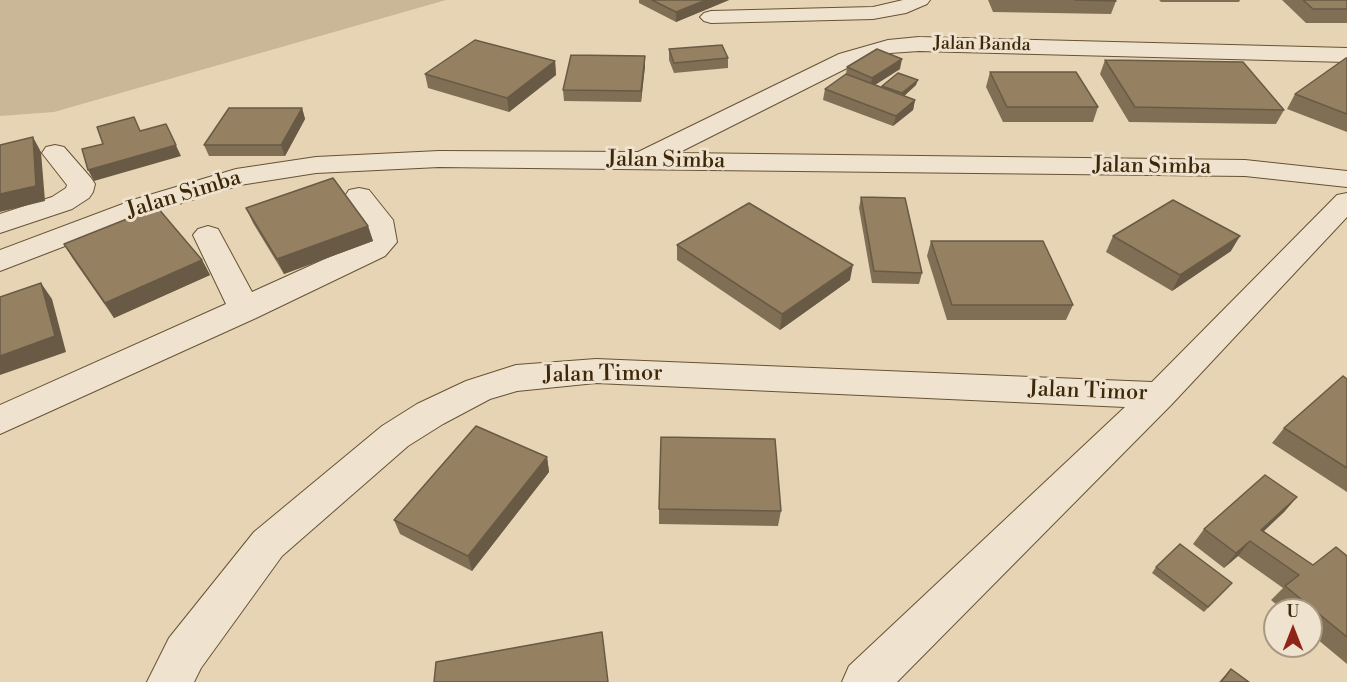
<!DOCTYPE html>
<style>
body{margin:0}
#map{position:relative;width:1347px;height:682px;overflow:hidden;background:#e6d4b5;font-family:"Libre Bodoni",serif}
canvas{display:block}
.north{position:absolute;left:1263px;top:598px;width:60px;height:60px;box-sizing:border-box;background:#efe3cf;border:2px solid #a89880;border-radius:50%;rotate:0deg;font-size:16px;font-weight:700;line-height:24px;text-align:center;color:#3d2809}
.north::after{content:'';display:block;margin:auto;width:21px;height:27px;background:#8f2418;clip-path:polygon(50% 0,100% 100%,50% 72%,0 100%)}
</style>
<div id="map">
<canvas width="1347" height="682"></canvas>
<div class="north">U</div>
</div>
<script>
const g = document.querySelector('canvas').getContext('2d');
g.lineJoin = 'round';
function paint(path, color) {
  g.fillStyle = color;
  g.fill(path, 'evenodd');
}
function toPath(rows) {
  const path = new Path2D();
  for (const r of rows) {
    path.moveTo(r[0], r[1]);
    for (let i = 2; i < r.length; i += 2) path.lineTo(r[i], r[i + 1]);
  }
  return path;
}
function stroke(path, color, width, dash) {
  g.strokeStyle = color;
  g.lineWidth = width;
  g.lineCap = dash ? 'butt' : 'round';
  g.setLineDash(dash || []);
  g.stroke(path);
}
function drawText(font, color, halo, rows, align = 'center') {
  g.font = font + ' "Libre Bodoni",serif';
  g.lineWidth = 6;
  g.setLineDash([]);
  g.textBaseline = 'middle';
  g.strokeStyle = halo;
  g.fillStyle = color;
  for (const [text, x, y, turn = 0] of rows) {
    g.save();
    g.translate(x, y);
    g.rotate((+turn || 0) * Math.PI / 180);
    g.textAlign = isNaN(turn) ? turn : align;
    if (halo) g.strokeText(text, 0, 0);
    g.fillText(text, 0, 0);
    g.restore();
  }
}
const green = toPath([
 [0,0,446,0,54,112,0,116]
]);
const minor = toPath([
 [903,0,930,0,927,4,906,13,873,19,711,23,704,21,700,17,704,13,711,11,873,7,903,0],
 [919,37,1347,48,1347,62,919,51,890,53,855,64,678,153,1245,160,1347,171,1347,187,1245,176,439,167,316,173,240,185,156,211,0,271,0,250,136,199,236,169,316,157,439,151,638,152,839,54,888,40,919,37],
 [55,145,64,147,91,178,95,184,93,192,89,198,72,209,0,233,0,214,52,197,66,188,67,185,42,153,46,147,55,145],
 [359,188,369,190,393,220,397,242,385,256,256,318,0,434,0,405,226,304,193,235,198,229,208,226,218,229,252,292,367,240,365,221,345,196,349,190,359,188],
 [1347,193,1347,217,1172,404,897,682,842,682,849,666,1125,407,596,383,517,391,490,399,443,424,408,446,282,556,201,668,194,682,147,682,169,638,254,532,382,426,417,404,466,381,516,365,596,359,1152,382,1337,195,1347,193]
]);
const wall = toPath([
 [639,0,729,0,676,22,639,3],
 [988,0,1115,0,1116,1,1111,14,993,12],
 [1159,0,1240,0,1239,2,1161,2],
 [1282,0,1347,0,1347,23,1306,23],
 [669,49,728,58,728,68,674,73,669,60],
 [645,56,645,66,641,102,564,101,563,90],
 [1347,58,1347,132,1287,109,1295,94],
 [1105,60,1284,110,1276,124,1129,122,1100,74],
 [555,61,556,75,509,112,428,88,425,74],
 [847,67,900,69,875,85,882,88,882,86,916,85,904,96,915,100,913,110,893,126,823,100,825,89,846,74],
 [990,72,1098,107,1093,122,1003,122,986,87],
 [302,108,305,119,285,156,209,156,204,145],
 [861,197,922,273,919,284,872,283,859,208],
 [246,208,368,226,373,241,284,274,253,223],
 [1113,236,1231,251,1172,291,1106,252],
 [931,241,1073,305,1066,320,947,320,927,256],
 [64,244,202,260,210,275,114,318,73,259],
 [677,245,850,280,780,330,677,260],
 [1347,379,1347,492,1272,443,1284,428],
 [547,457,549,472,472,571,400,534,394,520],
 [1297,497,1284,512,1264,531,1313,565,1347,556,1347,664,1311,634,1311,610,1283,610,1271,600,1283,588,1238,556,1224,568,1193,544,1204,529],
 [659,509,781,511,778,526,659,524],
 [1156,567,1227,588,1204,612,1152,573],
 [1231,669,1249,682,1219,682]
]);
const shadedWall = toPath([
 [706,0,729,0,676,22,676,12],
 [645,56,645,66,641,102,641,91],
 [902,59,900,69,870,88,872,78],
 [555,61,556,75,509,112,507,98],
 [918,80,916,85,901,99,902,93],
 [915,100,913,110,893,126,896,116],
 [302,108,305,119,285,156,281,145],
 [166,124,181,156,94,181,88,170],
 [33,137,41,152,45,201,0,212,0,194],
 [368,226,373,241,284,274,277,259],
 [1240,236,1231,251,1172,291,1180,275],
 [202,260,210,275,114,318,105,303],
 [853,265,850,280,780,330,782,314],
 [41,283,52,299,66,352,0,375,0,356],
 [547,457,549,472,472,571,468,556],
 [1297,497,1284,512,1252,542,1261,530],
 [1250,541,1238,556,1224,568,1236,553]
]);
const building = toPath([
 [652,0,706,0,676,12,652,0],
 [1075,0,1115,0,1116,1,1075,0],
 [1303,0,1347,0,1347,9,1313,9,1303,0],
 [475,40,555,61,507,98,425,74,475,40],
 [722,45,728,58,674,63,669,49,722,45],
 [877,49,902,59,872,78,847,67,877,49],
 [571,55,645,56,641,91,563,90,571,55],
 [1346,58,1347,58,1347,114,1295,94,1346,58],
 [1105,60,1243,62,1284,110,1135,107,1105,60],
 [990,72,1076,72,1098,107,1007,107,990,72],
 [898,73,918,80,902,93,882,86,898,73],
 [846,74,915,100,896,116,825,89,846,74],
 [229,108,302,108,281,145,204,145,229,108],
 [134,117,140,131,166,124,176,145,88,170,82,149,103,144,97,127,134,117],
 [33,137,36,186,0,194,0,145,33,137],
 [333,178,368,226,277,259,246,208,333,178],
 [861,197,905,198,922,273,874,271,861,197],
 [1173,200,1240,236,1180,275,1113,236,1173,200],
 [749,203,853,265,782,314,677,245,749,203],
 [157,207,202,260,105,303,64,244,157,207],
 [931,241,1043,241,1073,305,952,305,931,241],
 [41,283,55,336,0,356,0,297,41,283],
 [1343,376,1347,379,1347,468,1284,428,1343,376],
 [476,426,547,457,468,556,394,520,476,426],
 [661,437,775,439,781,511,659,509,661,437],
 [1265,475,1297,497,1261,530,1313,565,1336,547,1347,556,1347,637,1285,586,1299,575,1250,541,1236,553,1204,529,1265,475],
 [1180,544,1232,583,1208,607,1156,567,1180,544],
 [602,632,608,682,434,682,436,662,602,632],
 [1231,669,1249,682,1221,682,1231,669]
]);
const farStreetnames = [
 ["Jalan Banda",982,45,1]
];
const streetNames = [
 ["Jalan Simba",666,161,1],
 ["Jalan Simba",1152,167,1],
 ["Jalan Simba",184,195,-17],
 ["Jalan Timor",603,375,-1],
 ["Jalan Timor",1088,392,2]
];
paint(green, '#c9b798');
stroke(minor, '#675334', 2);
paint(minor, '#efe3cf');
paint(wall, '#806f54');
paint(shadedWall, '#685a45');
paint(building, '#958162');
stroke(building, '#685a45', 1.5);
drawText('18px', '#3d2809', '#efe3cf', farStreetnames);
drawText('22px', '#3d2809', '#efe3cf', streetNames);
</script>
